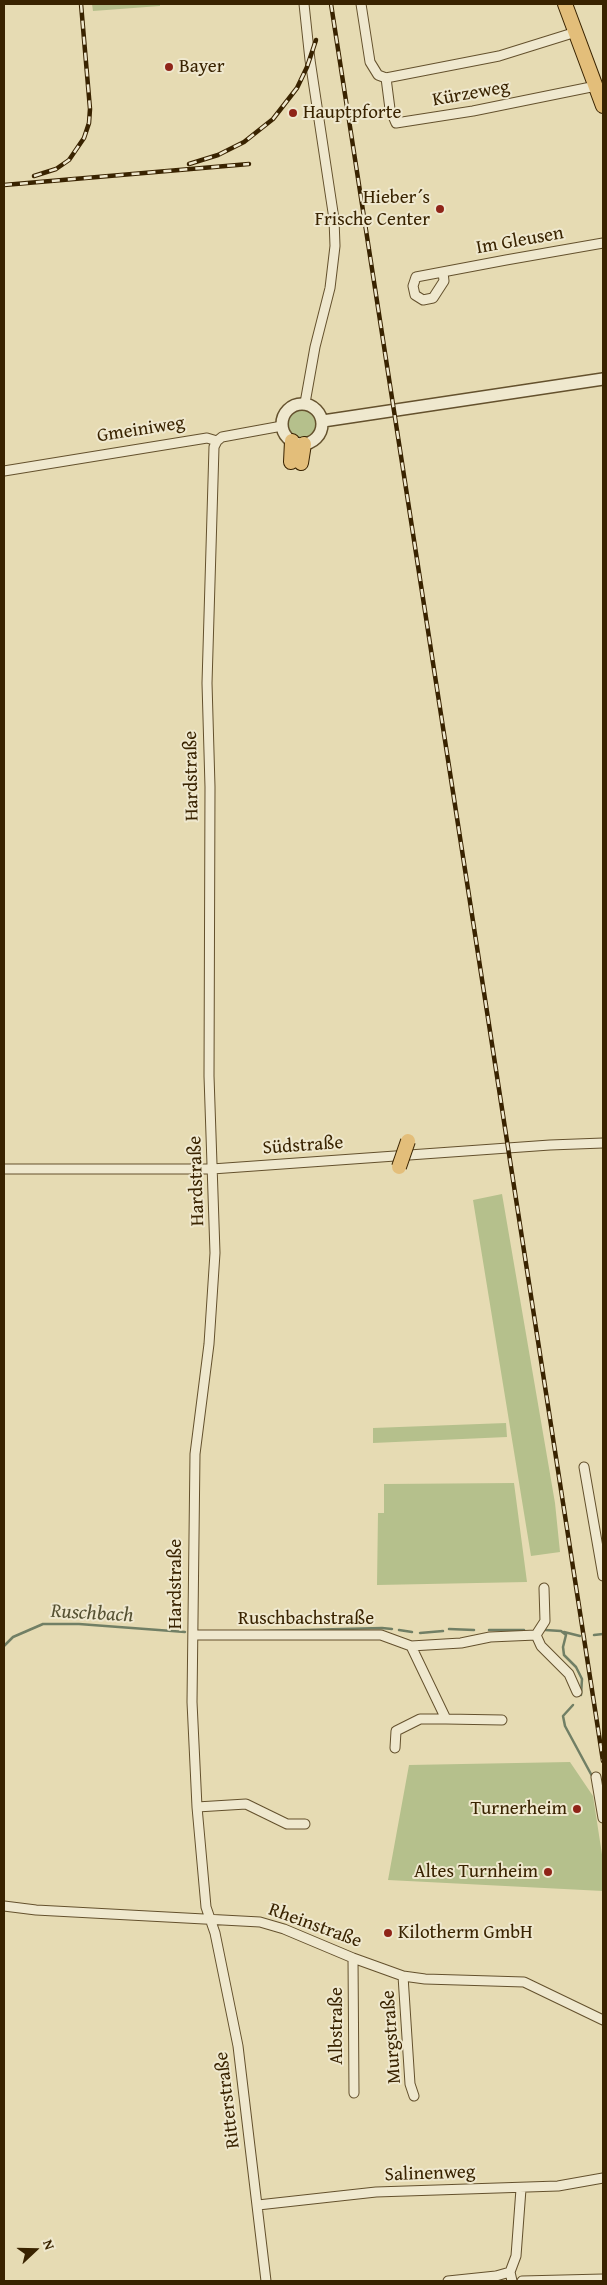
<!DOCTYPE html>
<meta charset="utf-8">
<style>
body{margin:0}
#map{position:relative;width:607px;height:2285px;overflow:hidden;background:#e6dbb3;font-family:"Gentium Book Plus",serif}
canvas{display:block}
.frame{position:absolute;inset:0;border:5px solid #392300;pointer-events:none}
.north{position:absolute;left:10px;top:2225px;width:50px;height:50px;-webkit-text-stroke:4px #efe8ce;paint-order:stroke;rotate:69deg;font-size:14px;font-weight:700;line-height:20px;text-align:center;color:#392300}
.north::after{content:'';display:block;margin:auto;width:18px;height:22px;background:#392300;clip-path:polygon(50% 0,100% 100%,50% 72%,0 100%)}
</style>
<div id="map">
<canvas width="607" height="2285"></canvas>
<div class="frame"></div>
<div class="north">N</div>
</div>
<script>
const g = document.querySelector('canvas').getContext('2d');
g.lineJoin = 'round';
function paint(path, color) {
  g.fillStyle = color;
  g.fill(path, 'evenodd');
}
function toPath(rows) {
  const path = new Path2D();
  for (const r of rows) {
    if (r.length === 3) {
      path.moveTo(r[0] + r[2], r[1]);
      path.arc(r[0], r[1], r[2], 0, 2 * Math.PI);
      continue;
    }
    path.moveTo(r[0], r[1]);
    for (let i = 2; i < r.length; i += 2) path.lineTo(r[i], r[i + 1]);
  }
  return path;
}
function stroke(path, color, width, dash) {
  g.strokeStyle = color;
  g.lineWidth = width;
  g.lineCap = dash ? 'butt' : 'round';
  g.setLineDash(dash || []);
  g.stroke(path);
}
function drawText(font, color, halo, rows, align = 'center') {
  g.font = font + ' "Gentium Book Plus",serif';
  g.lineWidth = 4;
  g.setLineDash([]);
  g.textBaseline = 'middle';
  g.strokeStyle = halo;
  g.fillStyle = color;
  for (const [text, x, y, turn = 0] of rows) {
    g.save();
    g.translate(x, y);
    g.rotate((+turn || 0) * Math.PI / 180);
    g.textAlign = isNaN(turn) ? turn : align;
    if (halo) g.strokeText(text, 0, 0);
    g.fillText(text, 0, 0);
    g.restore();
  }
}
const green = toPath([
 [92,4,160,4,160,6,93,11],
 [302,424,14],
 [502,1194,555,1503,560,1552,531,1556,473,1200],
 [506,1423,507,1437,373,1443,373,1428],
 [514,1483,527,1582,377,1585,378,1513,384,1513,384,1484],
 [570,1762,593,1796,603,1861,603,1891,388,1880,409,1765]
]);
const stream = toPath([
 [449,1629,474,1630],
 [399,1630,412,1632],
 [489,1630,524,1630],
 [545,1630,561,1631,566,1635,563,1647,564,1655,576,1667,582,1679,581,1695],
 [264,1631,382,1628,392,1629],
 [564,1632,580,1636],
 [420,1633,443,1631],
 [594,1635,603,1634],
 [4,1646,13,1637,43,1624,79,1624,185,1632],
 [573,1705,563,1716,565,1726,592,1776]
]);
const minor = toPath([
 [304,4,310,60,334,219,335,246,330,288,315,347,305,403],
 [361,4,370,62,378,75,386,78,499,56,576,32],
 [386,78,390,109,396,123,473,111,596,86],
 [443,272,444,281,433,298,423,300,415,295,413,286,416,277,506,260,603,243],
 [217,441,214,447,207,683,210,787,209,1076,215,1253,209,1344,195,1454,192,1702,197,1807,206,1907,215,1933,238,2046,266,2281],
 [4,471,207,438,217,441,222,437,282,426],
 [4,1169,212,1169,550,1145,603,1143],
 [584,1467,603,1576],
 [544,1588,545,1621,536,1635,541,1646,569,1674,577,1692],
 [193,1635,381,1635,411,1646,461,1643,490,1637,536,1635],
 [411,1646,446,1719,502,1720],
 [395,1748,396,1731,420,1719,446,1719],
 [596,1777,603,1818],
 [197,1807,246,1804,287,1824,305,1824],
 [4,1906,36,1910,260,1922,284,1929,353,1958,403,1976,425,1979,524,1982,603,2020],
 [353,1958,354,2093],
 [403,1976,410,2084,414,2096],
 [258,2205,376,2192,558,2186,603,2178],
 [448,2281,496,2276,510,2272],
 [512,2281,510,2272,516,2256,521,2189],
 [522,2281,603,2279]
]);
const tertiary = toPath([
 [302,424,20],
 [323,421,603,379]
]);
const primary = toPath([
 [565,4,603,106],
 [291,462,292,441],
 [301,463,304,444]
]);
const rail = toPath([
 [331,4,603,1761],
 [189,164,218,155,244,142,273,119,297,88,307,67,316,40],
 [34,176,56,169,69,160,84,138,89,123,90,109,81,4],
 [4,185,249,164]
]);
const primaryBridge = toPath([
 [399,1167,408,1141]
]);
const markers = [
 [169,67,5,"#8f2418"],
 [293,113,5,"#8f2418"],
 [440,209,5,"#8f2418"],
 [577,1809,5,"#8f2418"],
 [548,1872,5,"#8f2418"],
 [388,1933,5,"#8f2418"]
];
const poiNames = [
 ["Bayer",179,67],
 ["Hauptpforte",303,113],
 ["Hieber´s",430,198,"right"],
 ["Frische Center",430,220,"right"],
 ["Turnerheim",567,1809,"right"],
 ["Altes Turnheim",538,1872,"right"],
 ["Kilotherm GmbH",398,1933]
];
const streetNames = [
 ["Kürzeweg",471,94,-10],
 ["Im Gleusen",520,241,-10],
 ["Gmeiniweg",141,430,-9],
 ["Hardstraße",192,776,-91],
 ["Südstraße",303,1146,-4],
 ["Hardstraße",197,1181,-92],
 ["Hardstraße",176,1584,-90],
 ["Ruschbachstraße",306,1619],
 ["Rheinstraße",315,1926,20],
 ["Albstraße",337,2026,-90],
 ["Murgstraße",392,2037,-94],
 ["Ritterstraße",228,2100,-97],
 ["Salinenweg",430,2174,-2]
];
const waterNames = [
 ["Ruschbach",92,1614,3]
];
paint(green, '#b5c08c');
stroke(stream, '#717f65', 2.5);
stroke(minor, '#64512d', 11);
stroke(tertiary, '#64512d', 14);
stroke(primary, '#392300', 16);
stroke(minor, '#efe8ce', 9);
stroke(tertiary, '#efe8ce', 11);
stroke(primary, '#e3be7a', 14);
stroke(rail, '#392300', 4.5);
stroke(rail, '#efe8ce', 2.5, [8]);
stroke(primaryBridge, '#392300', 16, []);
stroke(primaryBridge, '#e3be7a', 14);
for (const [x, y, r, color] of markers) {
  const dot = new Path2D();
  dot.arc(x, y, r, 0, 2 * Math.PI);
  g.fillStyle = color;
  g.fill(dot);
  stroke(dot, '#efe8ce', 2);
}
drawText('19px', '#392300', '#efe8ce', poiNames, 'left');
drawText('19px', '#392300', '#efe8ce', streetNames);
drawText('italic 20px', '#555132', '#efe8ce', waterNames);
</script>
